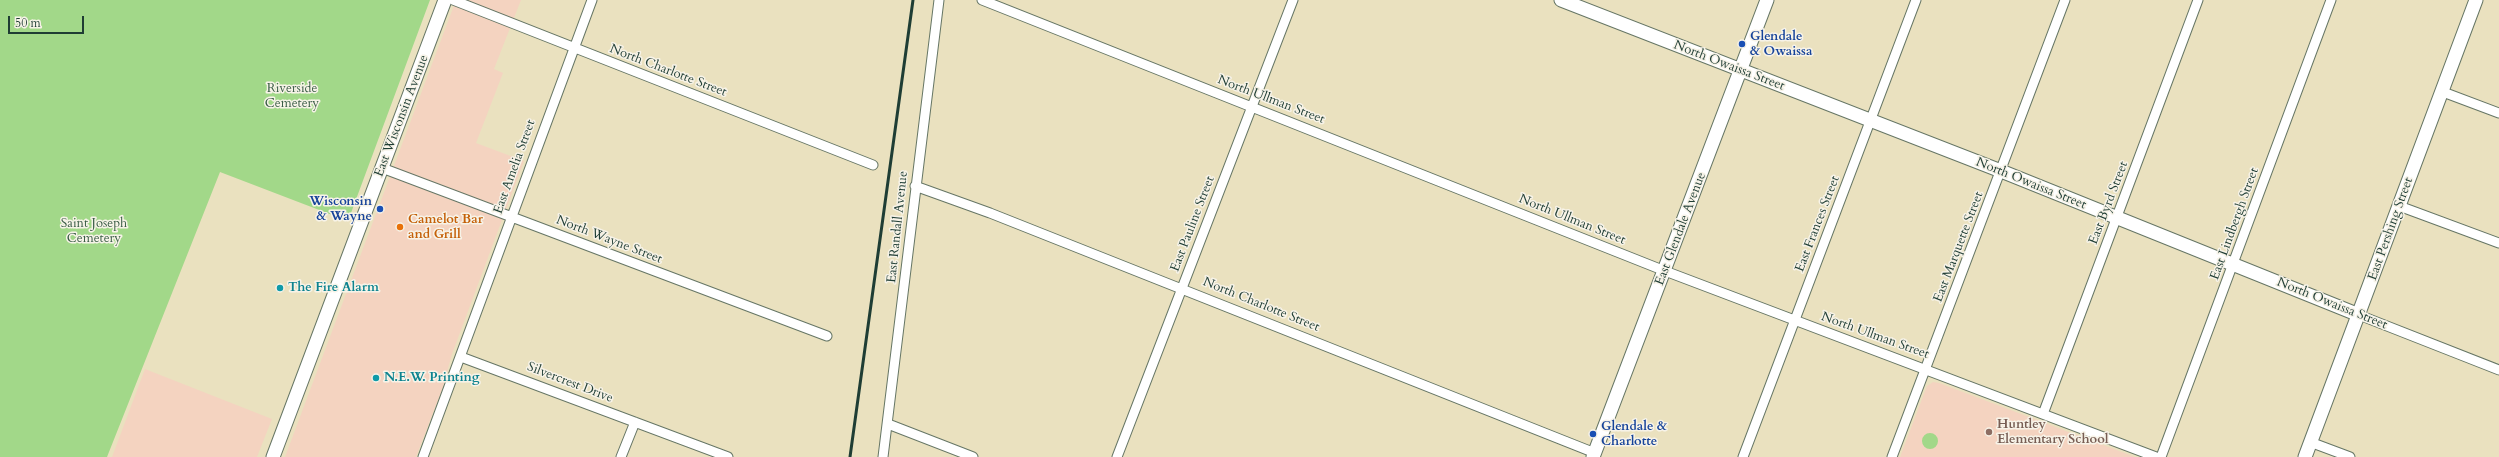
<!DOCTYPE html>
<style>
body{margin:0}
#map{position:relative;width:2499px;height:457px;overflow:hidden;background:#eae1bf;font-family:Cardo,serif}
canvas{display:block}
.scale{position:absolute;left:8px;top:16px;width:76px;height:18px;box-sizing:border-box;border:2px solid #1f3d34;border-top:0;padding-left:5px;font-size:12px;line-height:14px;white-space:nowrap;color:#1f3d34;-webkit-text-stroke:3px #f7f3e8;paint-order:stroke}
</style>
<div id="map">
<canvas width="2499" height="457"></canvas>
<div class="scale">50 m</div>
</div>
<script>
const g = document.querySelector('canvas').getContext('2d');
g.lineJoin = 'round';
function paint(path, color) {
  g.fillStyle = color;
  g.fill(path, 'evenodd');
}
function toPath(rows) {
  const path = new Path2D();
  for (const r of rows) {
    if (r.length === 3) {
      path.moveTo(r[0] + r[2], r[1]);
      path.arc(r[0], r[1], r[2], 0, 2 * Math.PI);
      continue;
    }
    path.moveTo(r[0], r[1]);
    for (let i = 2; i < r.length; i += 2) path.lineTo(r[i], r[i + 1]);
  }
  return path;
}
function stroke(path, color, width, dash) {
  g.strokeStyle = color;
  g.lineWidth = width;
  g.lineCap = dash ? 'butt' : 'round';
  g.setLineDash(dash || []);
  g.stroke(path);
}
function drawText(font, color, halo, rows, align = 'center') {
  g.font = font + ' Cardo,serif';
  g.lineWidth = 3;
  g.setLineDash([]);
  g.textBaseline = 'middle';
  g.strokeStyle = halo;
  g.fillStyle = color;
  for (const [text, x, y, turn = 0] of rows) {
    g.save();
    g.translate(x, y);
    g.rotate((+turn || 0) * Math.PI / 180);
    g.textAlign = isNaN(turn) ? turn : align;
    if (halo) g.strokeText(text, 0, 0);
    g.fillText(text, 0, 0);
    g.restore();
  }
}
const built = toPath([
 [456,0,521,0,494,69,503,73,476,143,524,161,452,354,443,387,416,457,285,457],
 [145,369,272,419,257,457,112,457],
 [1933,382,1939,383,2135,457,1900,457,1927,386]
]);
const green = toPath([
 [0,0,430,0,348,221,220,172,107,457,0,457],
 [1930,441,8]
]);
const street = toPath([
 [453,0,873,165],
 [982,0,1665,271,2156,457],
 [2443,92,2499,113],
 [382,168,827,336],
 [915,186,990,213,1595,453],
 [2399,206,2499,243],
 [2359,315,2499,370],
 [461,357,728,457],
 [2043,414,2198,0],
 [888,424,973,457],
 [2310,442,2350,457],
 [423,457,592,0],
 [621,457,635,422],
 [883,457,939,0],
 [1117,457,1293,0],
 [1743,457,1916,0],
 [1892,457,2065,0],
 [2161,457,2331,0]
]);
const secondary = toPath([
 [1561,0,2001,171,2359,315],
 [273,457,445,0],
 [1593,457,1767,0],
 [2305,457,2476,0]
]);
const rail = toPath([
 [850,457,913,0]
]);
const markers = [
 [1742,44,4,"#1a4fb4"],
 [380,209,4,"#1a4fb4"],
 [400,227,4,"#e8710a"],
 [280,288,4,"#0f9aa8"],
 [376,378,4,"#0f9aa8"],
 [1989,432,4,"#8d6e63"],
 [1593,434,4,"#1a4fb4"]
];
const transitNames = [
 ["Glendale",1750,37],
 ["& Owaissa",1750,52],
 ["Wisconsin",372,202,"right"],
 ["& Wayne",372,217,"right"],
 ["Glendale &",1601,427],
 ["Charlotte",1601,442]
];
const streetNames = [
 ["North Owaissa Street",1729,66,21],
 ["North Charlotte Street",668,71,21],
 ["North Ullman Street",1271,100,21],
 ["East Wisconsin Avenue",402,116,-69],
 ["East Amelia Street",515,167,-70],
 ["North Owaissa Street",2031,184,22],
 ["East Byrd Street",2109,203,-69],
 ["North Ullman Street",1572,220,22],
 ["East Pauline Street",1193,224,-69],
 ["East Frances Street",1818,224,-69],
 ["East Lindbergh Street",2235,224,-70],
 ["East Randall Avenue",898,227,-84],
 ["East Glendale Avenue",1681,229,-69],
 ["East Pershing Street",2391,229,-70],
 ["North Wayne Street",609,240,21],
 ["East Marquette Street",1959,247,-69],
 ["North Owaissa Street",2332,304,22],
 ["North Charlotte Street",1261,305,22],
 ["North Ullman Street",1875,336,20],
 ["Silvercrest Drive",570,383,21]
];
const parkNames = [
 ["Riverside",292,89],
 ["Cemetery",292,104],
 ["Saint Joseph",94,224],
 ["Cemetery",94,239]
];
const foodNames = [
 ["Camelot Bar",408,220],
 ["and Grill",408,235]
];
const cultureNames = [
 ["The Fire Alarm",288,288],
 ["N.E.W. Printing",384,378]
];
const educationNames = [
 ["Huntley",1997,425],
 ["Elementary School",1997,440]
];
paint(built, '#f4d3c0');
paint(green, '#a2d889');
stroke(street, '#667665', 11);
stroke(secondary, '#667665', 15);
stroke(street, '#fff', 9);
stroke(secondary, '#fff', 13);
stroke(rail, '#1f3d34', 3);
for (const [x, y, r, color] of markers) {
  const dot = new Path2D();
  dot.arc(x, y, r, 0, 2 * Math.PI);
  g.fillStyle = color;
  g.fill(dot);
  stroke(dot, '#f7f3e8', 1.5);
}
drawText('bold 13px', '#164399', '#f7f3e8', transitNames, 'left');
drawText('13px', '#1f3d34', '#f7f3e8', streetNames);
drawText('13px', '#395c45', '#f7f3e8', parkNames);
drawText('bold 13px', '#c56008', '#f7f3e8', foodNames, 'left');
drawText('bold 13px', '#0d838f', '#f7f3e8', cultureNames, 'left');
drawText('bold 13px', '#785e54', '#f7f3e8', educationNames, 'left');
</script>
